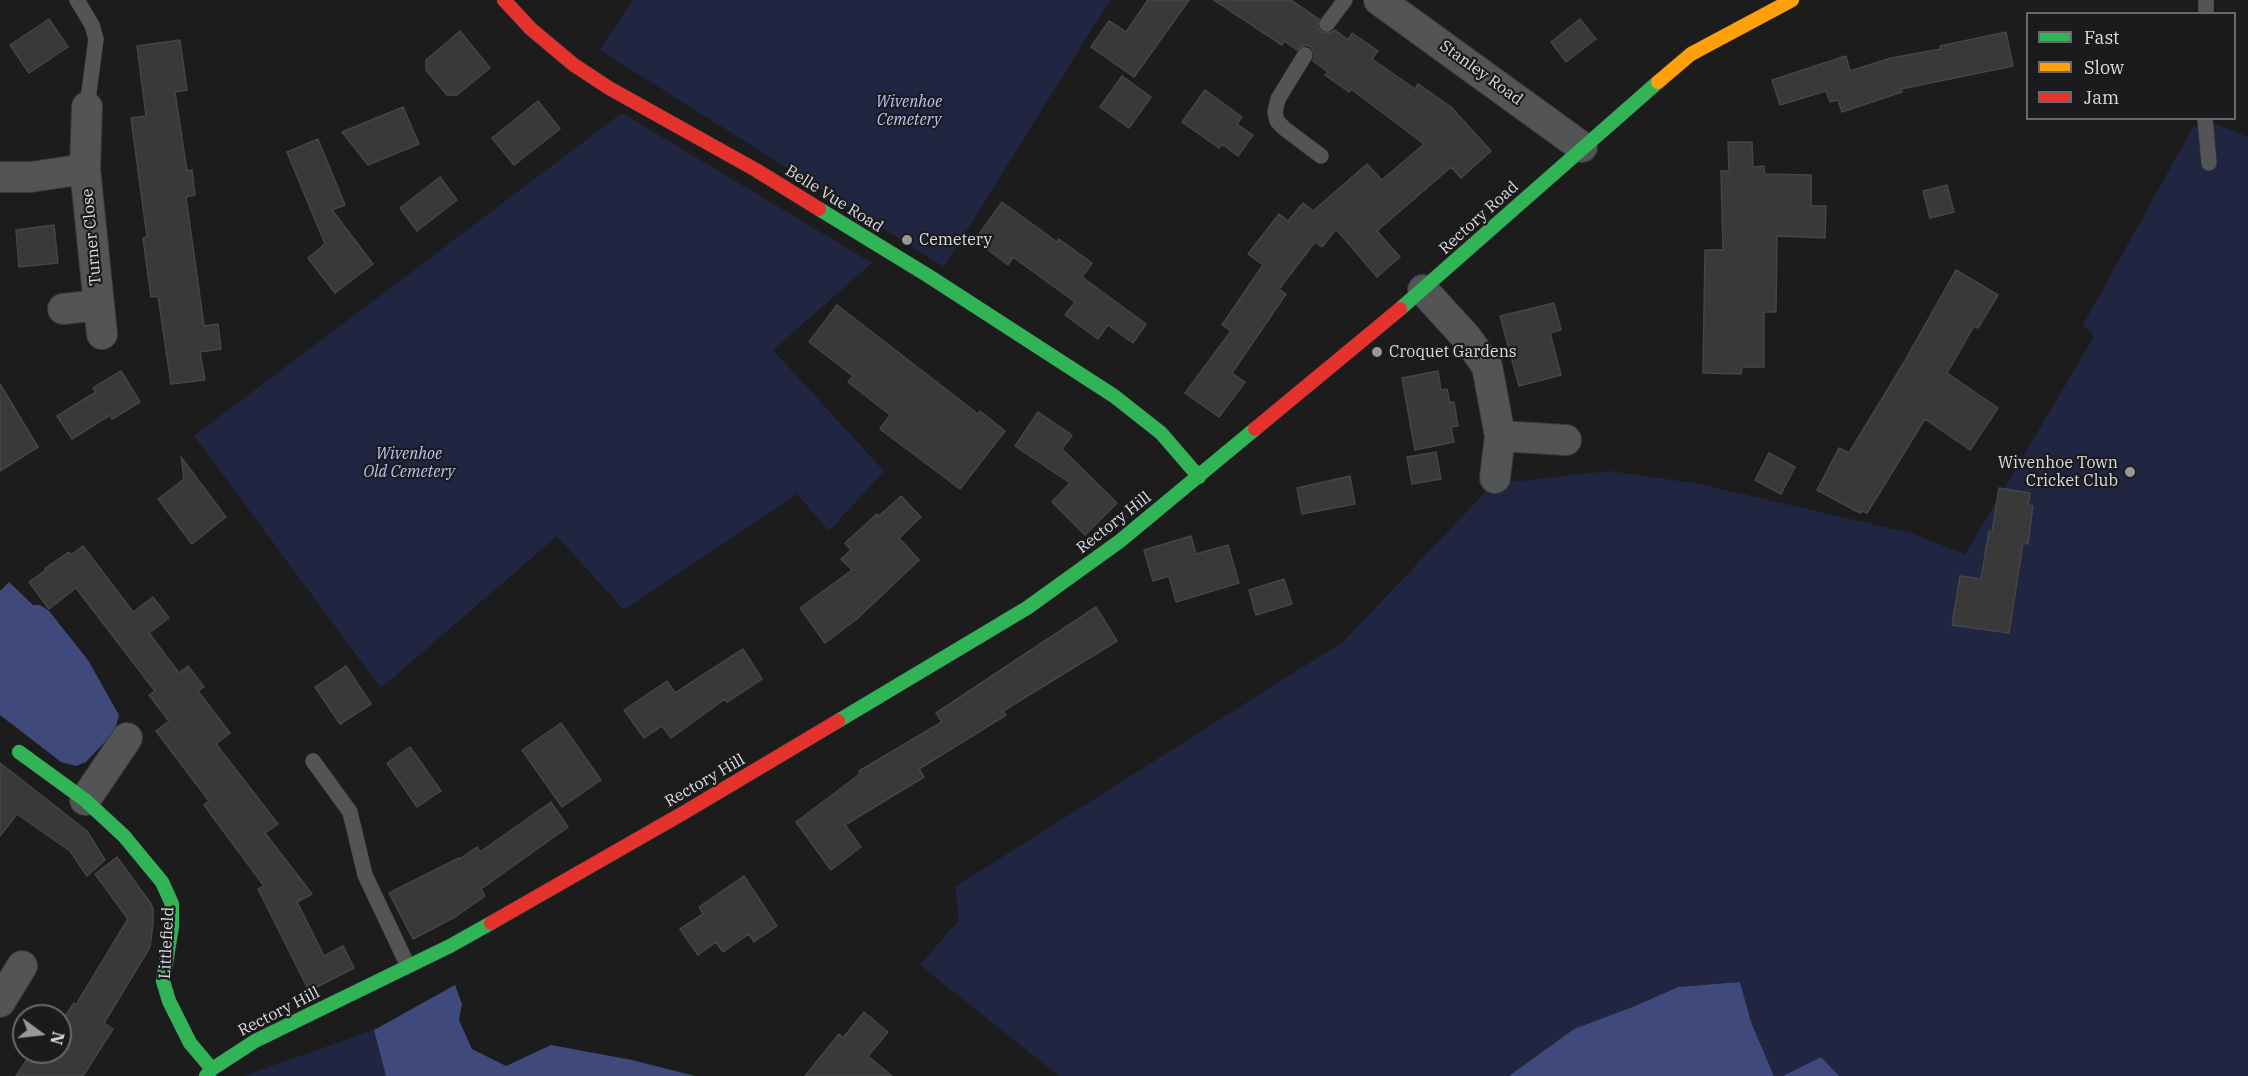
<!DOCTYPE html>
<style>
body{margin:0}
#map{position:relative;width:2248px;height:1076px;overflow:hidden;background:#1c1c1d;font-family:"IBM Plex Serif",serif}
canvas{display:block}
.legend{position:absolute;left:2026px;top:12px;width:210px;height:108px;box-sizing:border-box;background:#1b1b1e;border:2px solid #68696b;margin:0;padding:8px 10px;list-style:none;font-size:18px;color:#dcdddf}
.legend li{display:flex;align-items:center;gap:12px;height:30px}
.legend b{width:30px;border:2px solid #68696b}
.north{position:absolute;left:12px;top:1004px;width:60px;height:60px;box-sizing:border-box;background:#1b1b1e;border:2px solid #68696b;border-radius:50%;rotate:105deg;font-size:16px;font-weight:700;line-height:24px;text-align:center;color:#dcdddf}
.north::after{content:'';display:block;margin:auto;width:21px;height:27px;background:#99999b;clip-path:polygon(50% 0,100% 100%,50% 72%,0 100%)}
</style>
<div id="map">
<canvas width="2248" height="1076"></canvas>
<ul class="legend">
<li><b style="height:8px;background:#30b455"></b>Fast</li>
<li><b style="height:8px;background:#ff9f0a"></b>Slow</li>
<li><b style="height:8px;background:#e5322d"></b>Jam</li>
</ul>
<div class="north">N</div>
</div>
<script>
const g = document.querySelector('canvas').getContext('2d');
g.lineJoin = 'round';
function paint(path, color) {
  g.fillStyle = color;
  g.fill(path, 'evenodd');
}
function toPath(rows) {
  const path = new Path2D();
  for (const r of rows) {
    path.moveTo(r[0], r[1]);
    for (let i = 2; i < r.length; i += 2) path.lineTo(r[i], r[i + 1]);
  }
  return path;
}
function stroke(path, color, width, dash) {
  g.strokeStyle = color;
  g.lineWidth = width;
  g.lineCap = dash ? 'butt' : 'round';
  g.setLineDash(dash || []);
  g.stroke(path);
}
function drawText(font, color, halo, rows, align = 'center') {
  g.font = font + ' "IBM Plex Serif",serif';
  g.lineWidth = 4.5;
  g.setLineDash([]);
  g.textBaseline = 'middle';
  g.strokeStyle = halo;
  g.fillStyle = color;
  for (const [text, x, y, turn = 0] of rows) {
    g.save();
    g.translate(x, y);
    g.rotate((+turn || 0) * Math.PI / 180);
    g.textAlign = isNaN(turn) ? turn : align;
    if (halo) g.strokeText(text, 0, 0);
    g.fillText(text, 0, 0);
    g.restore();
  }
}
const green = toPath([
 [633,0,1110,0,944,267,600,50],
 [622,113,872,263,773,350,884,471,829,531,797,494,624,610,557,536,381,688,194,436],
 [2212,123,2248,137,2248,1076,1839,1076,1821,1057,1783,1076,1774,1076,1751,1022,1740,982,1678,987,1635,1006,1574,1029,1509,1076,1059,1076,920,965,959,920,955,887,1344,641,1493,484,1609,471,1700,484,1910,533,1965,554,2094,337,2083,325,2193,127],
 [374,1030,386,1076,243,1076]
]);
const water = toPath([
 [9,582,33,605,40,605,49,611,88,660,119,715,115,731,86,762,76,766,61,762,0,715,0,591],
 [1740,982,1751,1022,1774,1076,1509,1076,1574,1029,1635,1006,1678,987],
 [455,985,462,1004,459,1020,472,1049,506,1066,551,1045,632,1060,695,1076,386,1076,374,1030],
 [1821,1057,1839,1076,1783,1076]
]);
const building = toPath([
 [1148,0,1189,0,1134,77,1091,47,1109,21,1126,32,1148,0],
 [1214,0,1291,0,1319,19,1318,27,1322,32,1330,33,1335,30,1348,40,1352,33,1378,51,1372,59,1415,89,1418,84,1451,107,1491,151,1461,178,1451,167,1377,231,1400,257,1377,277,1336,229,1322,247,1315,242,1279,289,1286,294,1232,373,1245,382,1219,417,1185,393,1231,331,1222,325,1263,265,1248,254,1279,214,1288,221,1303,203,1313,211,1367,164,1382,180,1424,144,1351,89,1349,92,1325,75,1328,72,1313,61,1315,55,1311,47,1305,45,1297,50,1284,41,1282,45,1214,0],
 [49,19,68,47,29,73,10,45,49,19],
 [1580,19,1596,39,1566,62,1551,42,1580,19],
 [460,31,490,68,457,95,447,95,426,70,426,60,460,31],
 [2006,32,2013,66,1901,89,1902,92,1842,112,1838,100,1830,102,1826,91,1780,105,1772,80,1846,56,1850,71,1891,58,1941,49,1940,46,2006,32],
 [180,40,187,90,175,92,187,171,192,170,195,195,186,197,204,326,218,324,221,349,200,352,205,380,171,384,158,296,151,297,143,238,147,237,131,118,146,116,137,46,180,40],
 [1122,76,1151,97,1129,128,1100,107,1122,76],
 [1205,90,1242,117,1237,124,1253,135,1238,156,1222,144,1219,148,1182,122,1205,90],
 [538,101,560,129,514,165,492,138,538,101],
 [403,107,419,144,368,165,342,132,403,107],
 [318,139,345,205,332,210,373,264,335,293,308,258,325,244,287,152,318,139],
 [1728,142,1752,142,1753,167,1764,166,1765,174,1811,175,1811,206,1826,206,1825,238,1777,236,1776,312,1764,312,1764,367,1742,367,1741,374,1703,373,1705,250,1723,250,1721,171,1729,171,1728,142],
 [440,177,457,200,417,231,400,208,440,177],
 [1947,185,1954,212,1930,218,1923,191,1947,185],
 [1002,202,1057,242,1059,239,1092,263,1082,277,1146,324,1133,343,1108,325,1098,339,1065,315,1075,302,1013,257,1008,265,975,240,1002,202],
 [54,225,58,263,19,267,16,230,54,225],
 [1956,270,1998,295,1978,328,1974,326,1947,373,1998,408,1970,450,1925,419,1867,513,1862,511,1860,513,1817,490,1839,448,1849,453,1903,364,1956,270],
 [1554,303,1561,330,1550,333,1561,375,1519,386,1500,316,1554,303],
 [837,305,978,414,980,411,1005,431,960,489,880,429,890,415,848,382,853,376,809,342,837,305],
 [121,371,140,402,112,419,110,415,72,439,57,416,96,392,93,388,121,371],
 [1438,371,1441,390,1447,389,1450,403,1454,402,1458,426,1451,427,1454,442,1415,450,1402,378,1438,371],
 [0,384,38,447,0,471,0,384],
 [1038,412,1072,435,1062,449,1117,503,1085,535,1052,502,1070,483,1015,446,1038,412],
 [1436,452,1441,479,1412,484,1407,457,1436,452],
 [1769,453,1795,467,1781,494,1755,480,1769,453],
 [181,457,226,517,192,544,158,499,184,479,181,457],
 [1350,476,1355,504,1302,514,1297,488,1350,476],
 [1999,488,2030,493,2028,505,2033,506,2028,544,2023,543,2009,633,1952,625,1960,576,1981,579,1989,531,1992,532,1999,488],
 [901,496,921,517,899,538,919,560,858,618,825,643,800,608,852,570,841,559,851,550,845,543,877,514,879,516,901,496],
 [1191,536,1196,554,1228,545,1239,583,1176,602,1169,576,1153,581,1144,550,1191,536],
 [83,546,133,612,153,597,169,618,149,633,179,673,188,666,204,687,198,691,230,733,216,744,278,824,265,833,312,894,297,902,324,956,343,946,354,968,309,991,258,889,264,886,204,805,209,801,156,731,169,721,149,695,155,691,76,588,49,609,29,582,46,570,45,568,69,552,71,555,83,546],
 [1284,579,1292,604,1256,615,1249,590,1284,579],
 [1096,607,1117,641,1003,711,1006,715,919,769,924,777,845,825,861,847,831,870,796,822,860,774,859,771,942,722,936,713,1096,607],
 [743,649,762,679,727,702,725,699,671,738,662,726,644,738,624,710,667,681,675,693,743,649],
 [346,666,371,704,340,724,315,687,346,666],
 [561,723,601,780,562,807,522,750,561,723],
 [410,747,441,791,417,807,387,763,410,747],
 [0,763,87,831,105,860,87,876,70,851,17,814,0,836,0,763],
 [551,802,568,827,481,889,485,896,455,917,413,939,389,893,459,858,460,859,477,847,480,852,551,802],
 [117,857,151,904,153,909,153,924,150,947,104,1023,113,1029,83,1076,16,1076,32,1052,60,1052,60,1024,74,1003,76,1005,128,919,95,874,117,857],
 [744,876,777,926,754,942,749,934,723,952,716,942,698,955,680,929,703,914,699,907,744,876],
 [864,1012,888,1032,868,1056,892,1076,805,1076,839,1034,843,1038,864,1012]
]);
const lane = toPath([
 [77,0,92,25,96,39,87,107],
 [2206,14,2206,0],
 [1327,24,1345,0],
 [1305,55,1278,99,1275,112,1277,121,1285,129,1321,156],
 [2205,118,2209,163],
 [313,761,350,812,365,875,408,966]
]);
const street = toPath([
 [1379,0,1582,147],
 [87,107,85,169,102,334],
 [0,177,31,177,85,169],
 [1423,290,1466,337,1487,366,1500,436,1495,478],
 [63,309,98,305],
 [1500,436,1566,440],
 [85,800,127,738],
 [0,1002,22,966]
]);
const fast = toPath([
 [819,209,927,275,1114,396,1161,433,1199,477],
 [1400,309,1658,82],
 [838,721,1027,608,1120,541,1255,429],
 [19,752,85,800,124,836,162,882,172,904,172,926,163,981,169,1001,190,1043,212,1069],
 [206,1076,212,1069,255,1041,450,946,491,923]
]);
const slow = toPath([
 [1658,82,1691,54,1792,0]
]);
const jam = toPath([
 [504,0,531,29,574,65,609,88,756,170,819,209],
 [1255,429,1400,309],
 [491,923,685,812,838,721]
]);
const markers = [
 [907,240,6,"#99999b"],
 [1377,352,6,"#99999b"],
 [2130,472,6,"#99999b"]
];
const streetNames = [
 ["Stanley Road",1481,73,36],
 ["Belle Vue Road",834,199,32],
 ["Rectory Road",1479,218,-42],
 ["Turner Close",92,237,-95],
 ["Rectory Hill",1114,523,-38],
 ["Rectory Hill",705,781,-30],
 ["Littlefield",167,943,-87],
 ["Rectory Hill",279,1012,-27]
];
const parkNames = [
 ["Wivenhoe",909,102],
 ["Cemetery",909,120],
 ["Wivenhoe",409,454],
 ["Old Cemetery",409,472]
];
const poiNames = [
 ["Cemetery",919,240],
 ["Croquet Gardens",1389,352],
 ["Wivenhoe Town",2118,463,"right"],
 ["Cricket Club",2118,481,"right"]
];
paint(green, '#202642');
paint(water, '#3f497b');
paint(building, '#39393a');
stroke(building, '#454546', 1.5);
stroke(lane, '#39393a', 16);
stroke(street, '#39393a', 32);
stroke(fast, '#39393a', 15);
stroke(slow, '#39393a', 15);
stroke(jam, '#39393a', 15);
stroke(lane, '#535455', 15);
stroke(street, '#535455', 30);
stroke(fast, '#30b455', 14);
stroke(slow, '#ff9f0a', 14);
stroke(jam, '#e5322d', 14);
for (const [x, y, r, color] of markers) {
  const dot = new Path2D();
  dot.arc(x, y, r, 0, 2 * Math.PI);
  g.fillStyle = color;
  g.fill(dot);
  stroke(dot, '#1b1b1e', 2);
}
drawText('16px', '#dcdddf', '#1b1b1e', streetNames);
drawText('italic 16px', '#b8c5f8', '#1b1b1e', parkNames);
drawText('16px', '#dcdddf', '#1b1b1e', poiNames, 'left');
</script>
